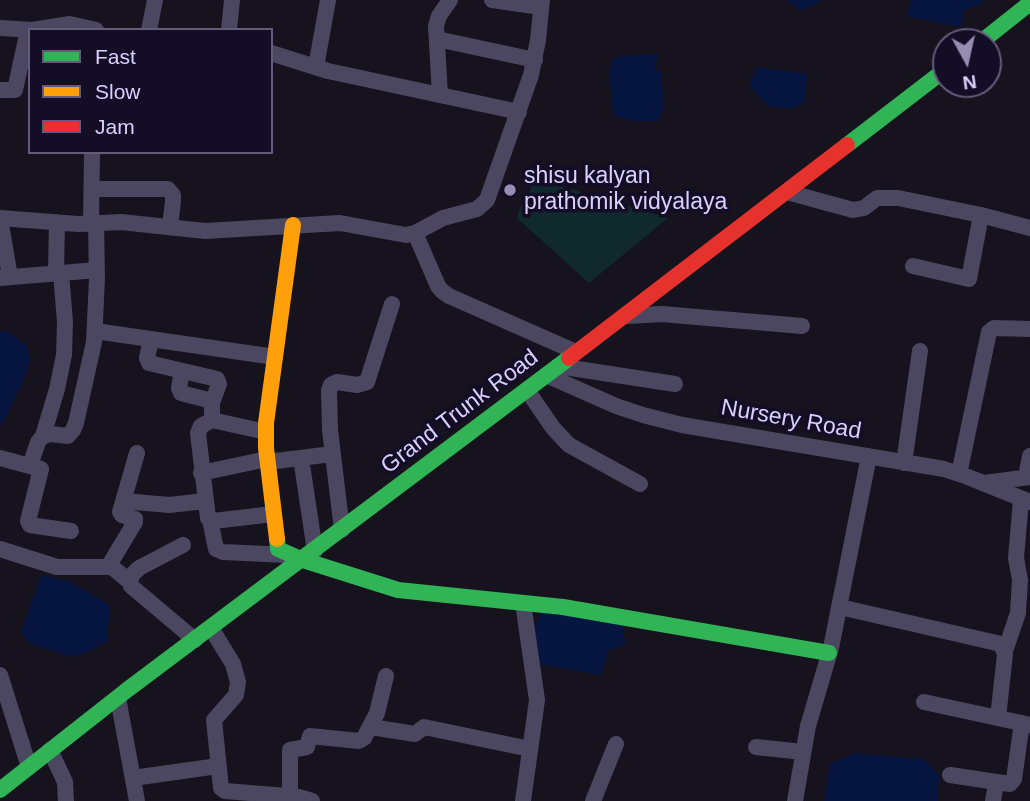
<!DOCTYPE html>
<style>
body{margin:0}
#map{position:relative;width:1030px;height:801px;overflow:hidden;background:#16131f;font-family:Helvetica,sans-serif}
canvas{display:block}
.legend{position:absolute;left:28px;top:28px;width:245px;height:126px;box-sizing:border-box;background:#130d25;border:2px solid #635b7c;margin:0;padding:9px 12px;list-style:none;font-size:21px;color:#dad0ff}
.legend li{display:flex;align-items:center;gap:14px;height:35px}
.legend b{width:35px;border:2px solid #635b7c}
.north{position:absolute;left:932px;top:28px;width:70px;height:70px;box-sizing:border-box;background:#130d25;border:2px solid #635b7c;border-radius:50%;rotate:172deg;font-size:19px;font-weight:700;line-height:28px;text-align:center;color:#dad0ff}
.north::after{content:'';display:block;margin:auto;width:24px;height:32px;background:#958eb1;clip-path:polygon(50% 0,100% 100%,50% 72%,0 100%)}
</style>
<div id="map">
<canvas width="1030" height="801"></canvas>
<ul class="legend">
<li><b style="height:9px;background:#30b455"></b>Fast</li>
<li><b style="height:9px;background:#ff9f0a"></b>Slow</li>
<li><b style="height:9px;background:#e5322d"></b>Jam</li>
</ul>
<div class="north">N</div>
</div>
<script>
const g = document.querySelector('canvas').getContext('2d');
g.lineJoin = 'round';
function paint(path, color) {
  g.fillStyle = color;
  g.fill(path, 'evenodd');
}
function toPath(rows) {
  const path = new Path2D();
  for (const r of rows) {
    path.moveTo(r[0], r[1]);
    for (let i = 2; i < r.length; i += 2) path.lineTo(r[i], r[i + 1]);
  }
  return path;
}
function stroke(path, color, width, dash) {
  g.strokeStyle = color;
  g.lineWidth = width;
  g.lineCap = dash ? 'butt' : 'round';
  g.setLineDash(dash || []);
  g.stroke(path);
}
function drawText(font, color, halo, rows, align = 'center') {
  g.font = font + ' Helvetica,sans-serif';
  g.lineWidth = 7;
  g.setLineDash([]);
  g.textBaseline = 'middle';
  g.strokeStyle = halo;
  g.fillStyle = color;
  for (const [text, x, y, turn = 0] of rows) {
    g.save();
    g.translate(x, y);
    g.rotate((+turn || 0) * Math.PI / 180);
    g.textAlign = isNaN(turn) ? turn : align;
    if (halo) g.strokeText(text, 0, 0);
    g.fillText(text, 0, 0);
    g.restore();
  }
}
const green = toPath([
 [534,178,668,218,589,283,517,218,525,193,529,194]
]);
const water = toPath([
 [786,0,822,0,801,11],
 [911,0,985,0,979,5,964,10,961,27,907,16],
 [658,54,655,70,661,72,664,105,658,121,631,121,613,115,609,70,615,57],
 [756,67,807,74,805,103,789,109,767,105,750,87],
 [0,331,9,332,27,346,30,360,22,383,3,424,0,424],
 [41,575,69,581,110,605,107,641,92,650,72,657,31,644,21,632],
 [542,612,623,622,625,645,609,650,601,675,534,663,527,640],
 [854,753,924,759,939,775,937,801,824,801,830,764]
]);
const street = toPath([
 [492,0,541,7],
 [0,28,32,30,70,24,96,30],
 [149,30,155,0],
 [229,30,232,0],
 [437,39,535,60],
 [271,53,328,71,519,112],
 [316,67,328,0],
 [0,90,15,90,28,30],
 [440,95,436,26,439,16,450,0],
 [92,189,168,189,173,195,173,201,170,227],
 [787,192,853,210,864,208,877,198,898,198,981,215,1030,228],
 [0,218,78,224,121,222,205,231,340,223,406,235,415,233,443,218,477,209,487,200,531,75,538,40,542,0],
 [0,218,10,277],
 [91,224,92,152],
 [415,233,438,286,442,291,449,296,576,352],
 [913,266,969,279,981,215],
 [56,273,57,222],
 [0,278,97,270],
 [627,316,662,314,802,326],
 [95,331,275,357],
 [151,339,147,358,149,363,217,379,219,384,212,403],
 [558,366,675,384],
 [182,371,179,388,181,393,212,401,212,420,266,432],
 [546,375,616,406,643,415,682,425,944,469,968,477,1030,502],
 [527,390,553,428,569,445,640,484],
 [212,420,201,426,198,433,208,518,213,521,273,514],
 [43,436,57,389,64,355,65,322,61,273],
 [0,458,41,469,28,521,30,525,71,531],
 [301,458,315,551],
 [268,462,332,454],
 [904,463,920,351],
 [30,466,38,442,43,436,51,434,68,436,73,430,76,423,94,342,97,278,96,223],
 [201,473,267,459],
 [959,474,989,332,994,328,1030,329],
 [1026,477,1030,456],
 [984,483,1030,477],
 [124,501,169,505,205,501],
 [210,520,216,549,223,552,287,555],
 [342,530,330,430,329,390,331,385,337,382,357,385,367,382,392,304],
 [183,545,139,568,132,575,130,582,131,586,195,640],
 [0,549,57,567,112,567],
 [130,582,112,567,111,562,135,522,135,519,122,515,120,512,137,453],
 [523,603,537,700,523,801],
 [840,607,1001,644,1005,654,998,718],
 [211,628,233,664,238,682,236,695,214,720,221,788,225,791,299,797,312,801],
 [1005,651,1018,613,1020,580,1016,558,1021,500],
 [0,675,29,767],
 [118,698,137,801],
 [924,702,1030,725],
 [371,727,415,734,424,727,530,749],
 [756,747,803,752],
 [50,750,65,782,66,801],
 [950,775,1010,784,1014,779,1022,723],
 [133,778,218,766],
 [290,797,290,750,307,747,310,736,359,741,364,738,377,713,386,676],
 [593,801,616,744],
 [795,801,808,726,831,648,869,456],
 [993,801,996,783]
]);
const fast = toPath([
 [981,42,1030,3],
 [847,145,946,69],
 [277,539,278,549,303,560,398,590,563,607,829,653],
 [0,790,127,690,569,358]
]);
const slow = toPath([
 [277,539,266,448,266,423,293,225]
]);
const jam = toPath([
 [569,358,847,145]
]);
const markers = [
 [510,190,7,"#958eb1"]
];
const poiNames = [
 ["shisu kalyan",524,177],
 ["prathomik vidyalaya",524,203]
];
const streetNames = [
 ["Grand Trunk Road",460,412,-37],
 ["Nursery Road",791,420,10]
];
paint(green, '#10292d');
paint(water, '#071641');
stroke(street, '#4b4760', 16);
stroke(fast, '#30b455', 16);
stroke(slow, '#ff9f0a', 16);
stroke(jam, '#e5322d', 16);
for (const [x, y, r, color] of markers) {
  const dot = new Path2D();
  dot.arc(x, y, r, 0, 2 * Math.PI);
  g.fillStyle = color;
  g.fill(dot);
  stroke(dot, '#130d25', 2.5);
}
drawText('23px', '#dad0ff', '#130d25', poiNames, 'left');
drawText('23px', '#dad0ff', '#130d25', streetNames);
</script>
